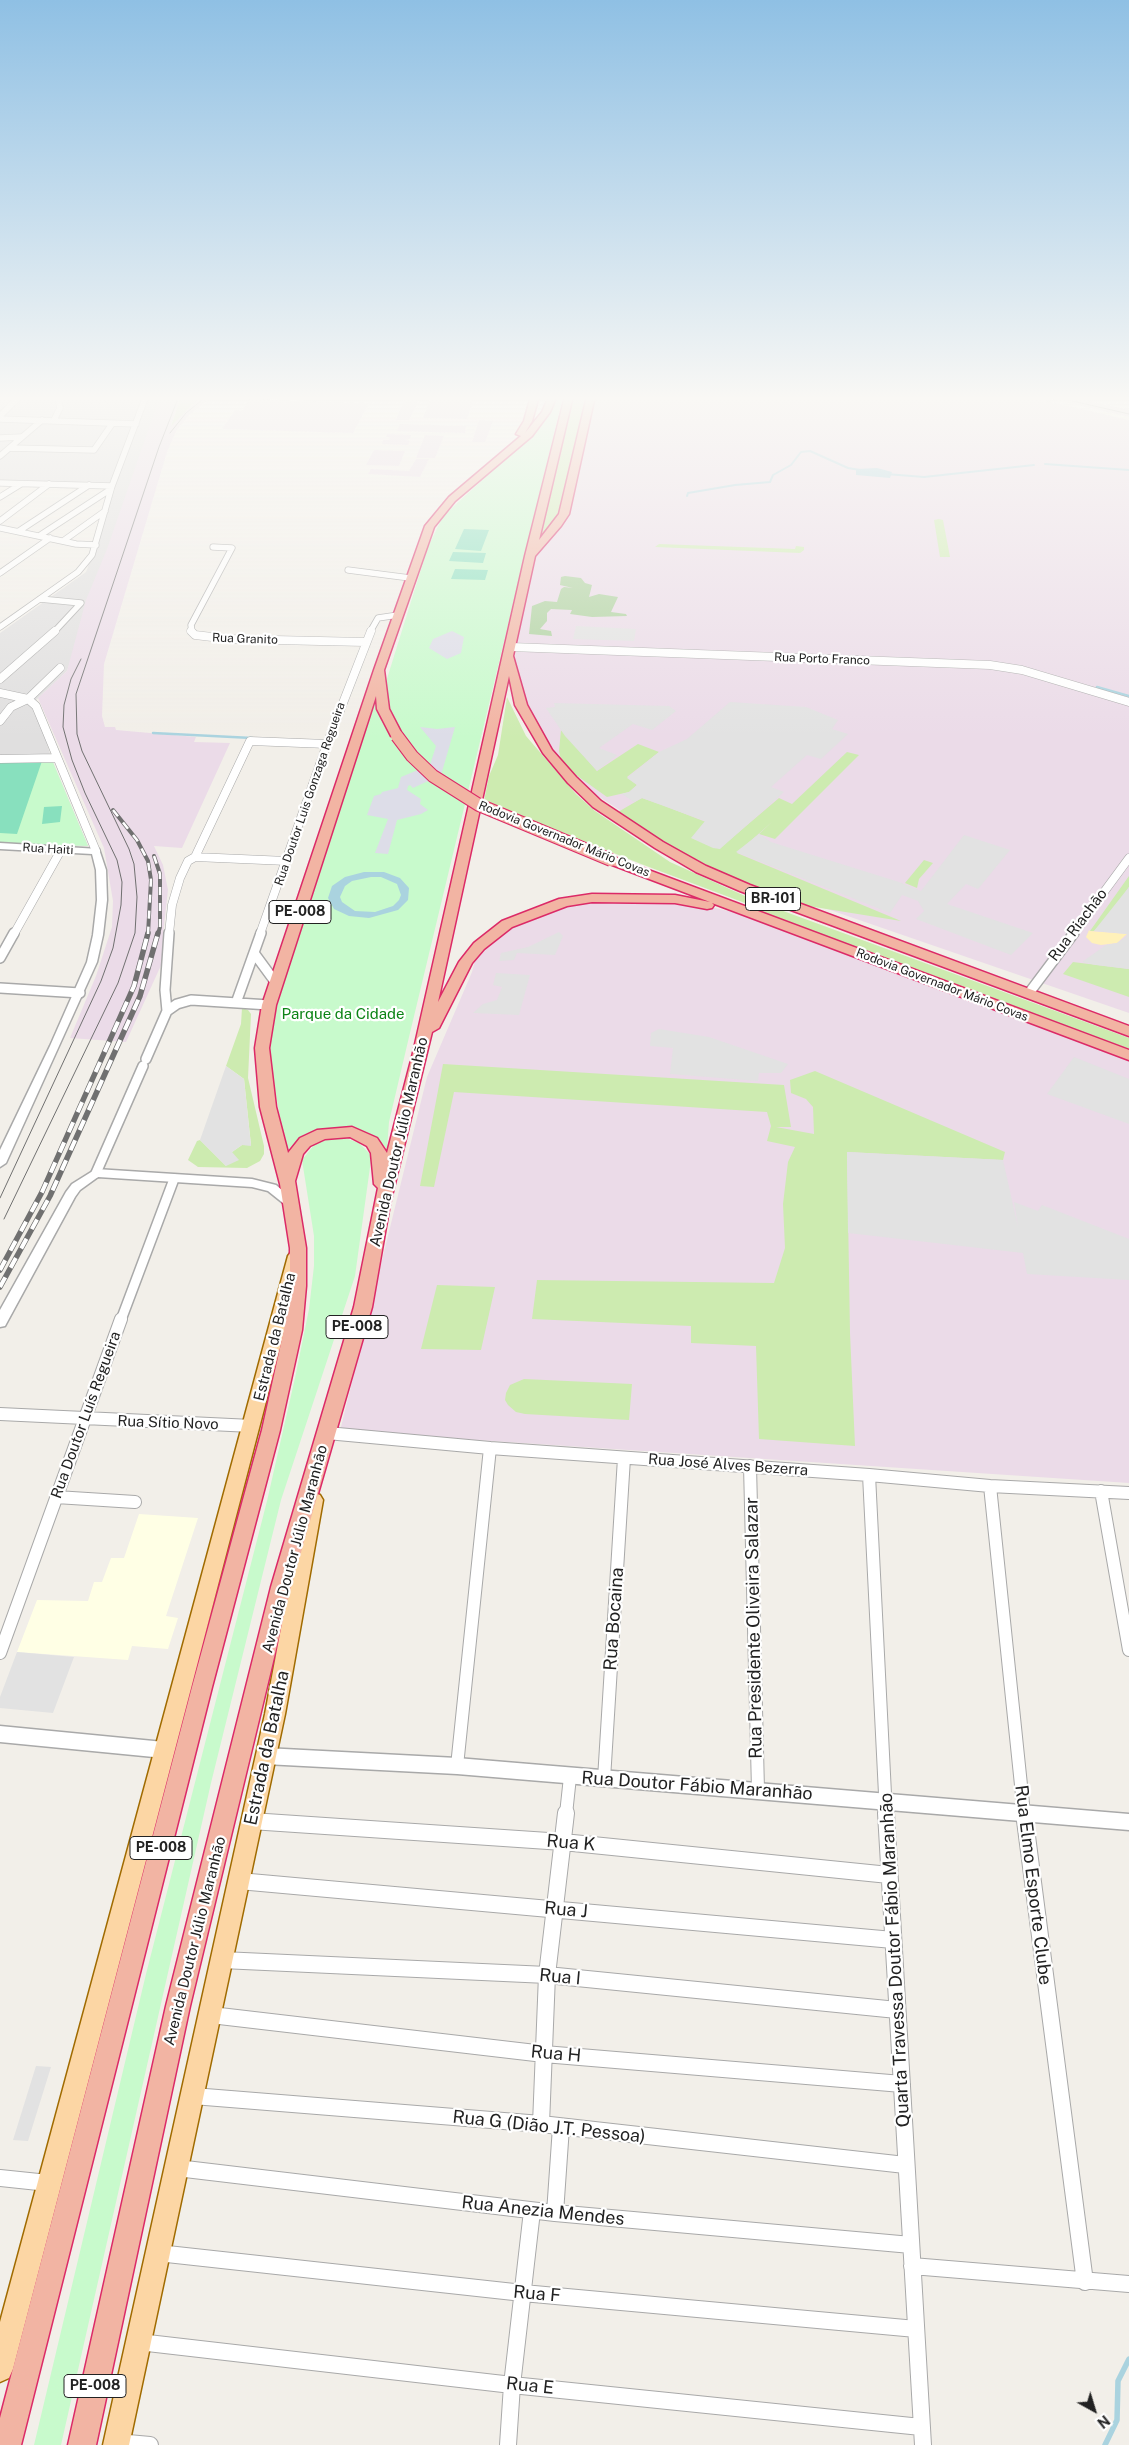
<!DOCTYPE html>
<meta charset="utf-8">
<style>
body{margin:0}
#map{position:relative;width:1129px;height:2445px;overflow:hidden;background:#f2efe9;font-family:"Public Sans",sans-serif}
canvas{display:block}
.north{position:absolute;left:1069px;top:2385px;width:50px;height:50px;-webkit-text-stroke:4px #fff;paint-order:stroke;rotate:141deg;font-size:14px;font-weight:700;line-height:20px;text-align:center;color:#222}
.north::after{content:'';display:block;margin:auto;width:18px;height:22px;background:#222;clip-path:polygon(50% 0,100% 100%,50% 72%,0 100%)}
</style>
<div id="map">
<canvas width="1129" height="2445"></canvas>
<div class="north">N</div>
</div>
<script>
const g = document.querySelector('canvas').getContext('2d');
g.lineJoin = 'round';
function paint(path, color) {
  g.fillStyle = color;
  g.fill(path, 'evenodd');
}
function toPath(rows) {
  const path = new Path2D();
  for (const r of rows) {
    path.moveTo(r[0], r[1]);
    for (let i = 2; i < r.length; i += 2) path.lineTo(r[i], r[i + 1]);
  }
  return path;
}
function stroke(path, color, width, dash) {
  g.strokeStyle = color;
  g.lineWidth = width;
  g.lineCap = dash ? 'butt' : 'round';
  g.setLineDash(dash || []);
  g.stroke(path);
}
function drawText(font, color, halo, rows, align = 'center') {
  g.font = font + ' "Public Sans",sans-serif';
  g.lineWidth = 4.5;
  g.setLineDash([]);
  g.textBaseline = 'middle';
  g.strokeStyle = halo;
  g.fillStyle = color;
  for (const [text, x, y, turn = 0] of rows) {
    g.save();
    g.translate(x, y);
    g.rotate((+turn || 0) * Math.PI / 180);
    g.textAlign = isNaN(turn) ? turn : align;
    if (halo) g.strokeText(text, 0, 0);
    g.fillText(text, 0, 0);
    g.restore();
  }
}
const residential = toPath([
 [0,396,168,396,67,671,34,702,52,760,88,846,0,844,0,633,86,572,115,489,0,486]
]);
const industrial = toPath([
 [160,396,181,396,171,425,201,396,213,396,190,414,176,431,167,452,104,664,102,716,105,727,115,727,116,730,196,737,194,742,230,743,182,848,154,846,163,865,168,890,163,934,163,961,126,1042,70,1038,96,976,112,927,113,901,104,848,38,698,67,671,86,600,107,549],
 [431,396,475,396,467,419,423,418],
 [591,396,1025,396,1129,420,1129,1013,746,881,688,854,573,780,531,726,514,669,520,601,528,563],
 [1039,396,1068,396,1093,402,1129,410,1129,417],
 [405,397,420,398,409,420,396,420],
 [250,399,369,403,353,433,222,429,235,410,242,411],
 [479,420,493,421,485,442,472,442],
 [400,424,466,426,465,433,397,431],
 [387,434,411,435,410,439,405,440,410,441,408,445,382,444,383,440,389,440,390,437,386,437],
 [425,435,444,436,435,458,416,458],
 [374,450,405,451,399,466,366,465],
 [416,459,429,459,420,477,368,474,371,469,409,471],
 [587,899,675,899,777,922,1129,1054,1129,1483,340,1431,427,1077,472,972,479,946,507,924]
]);
const education = toPath([
 [139,1514,198,1518,166,1616,178,1618,168,1649,132,1646,128,1660,17,1652,37,1600,88,1601,94,1582,102,1582,111,1558,124,1558]
]);
const grass = toPath([
 [181,396,201,396,171,426],
 [572,396,591,396,564,514,530,556],
 [939,519,943,520,950,557,940,557,934,520],
 [659,544,795,549,796,546,804,547,804,550,800,553,655,547],
 [507,697,526,736,576,794,595,811,670,862,756,901,1129,1038,1129,1049,772,917,753,906,641,864,484,801,489,776,498,755],
 [561,730,597,771,638,744,659,752,627,777,637,785,629,792,607,797,562,765,559,751],
 [847,752,859,755,775,839,759,834,773,821,737,853,901,921,808,906,751,885,694,861,618,812,642,798,662,805,706,822,719,849,779,798,792,804],
 [924,860,933,863,919,879,917,888,905,883],
 [1129,876,1129,887,1108,917,1094,931,1090,931],
 [1073,962,1129,969,1129,997,1063,974],
 [242,1008,248,1010,251,1014,248,1078,264,1146,264,1154,260,1161,247,1168,198,1167,188,1160,197,1141,200,1140,226,1166,232,1152,242,1145,251,1145,244,1079,226,1066,241,1024],
 [443,1064,784,1085,791,1127,776,1127,814,1134,813,1107,806,1099,791,1093,790,1080,815,1071,1005,1152,1003,1160,847,1152,850,1333,855,1446,759,1439,756,1346,691,1343,691,1326,532,1319,537,1280,774,1283,785,1248,783,1204,788,1162,795,1147,767,1141,771,1126,767,1112,454,1092,434,1187,420,1186],
 [437,1285,495,1287,481,1350,421,1349],
 [524,1379,632,1384,629,1420,525,1414,516,1412,508,1405,505,1400,506,1393,510,1385]
]);
const forest = toPath([
 [565,576,581,578,585,583,592,585,589,597,599,594,618,597,611,612,626,614,627,616,592,617,570,614,572,610,551,609,547,613,547,621,540,629,551,631,552,636,529,634,532,606,545,601,557,602,561,589,564,587,573,588,560,585,561,577]
]);
const sand = toPath([
 [1089,930,1090,931,1127,934,1117,943,1101,945,1092,943,1086,937]
]);
const park = toPath([
 [557,396,563,396,409,1037,389,1122,387,1149,376,1138,352,1128,329,1129,305,1134,286,1151,267,1044,270,1019,371,709,385,685,428,547,443,516,534,433,549,414],
 [0,760,52,760,88,846,0,843],
 [330,1138,345,1138,359,1143,369,1153,371,1160,355,1276,281,1500,211,1783,61,2445,34,2445,146,1974,267,1501,295,1378,309,1309,314,1266,314,1236,302,1160,314,1145]
]);
const pitch = toPath([
 [464,529,489,530,481,551,455,549],
 [453,552,486,553,483,563,449,561],
 [455,569,488,570,485,580,451,579],
 [0,760,42,761,17,834,0,833],
 [62,806,60,822,42,824,44,807]
]);
const parking = toPath([
 [576,626,636,629,634,641,573,639],
 [730,702,806,707,838,720,832,729,848,734,821,759,807,755,771,787,784,792,720,849,713,848,691,838,705,821,642,798,634,802,622,794,629,792,637,785,627,778,659,752,687,739],
 [554,703,669,706,676,711,652,730,633,724,599,748,617,755,597,771,565,736,546,708,555,707],
 [759,834,771,842,899,882,921,891,964,835,1010,850,978,889,966,884,947,904,1033,933,1011,955,916,919,924,911,918,901,902,895,890,913,736,852],
 [1129,887,1129,969,1096,965,1082,962,1106,945,1117,943,1126,937,1127,934,1094,931],
 [559,932,563,936,555,955,517,953,514,960,499,961,501,953,528,947],
 [496,973,530,975,519,1015,473,1013,483,1004,497,1000,502,987,493,985],
 [659,1029,709,1037,788,1064,781,1073,759,1073,758,1081,670,1074,673,1048,650,1046,651,1033],
 [1074,1057,1129,1079,1129,1124,1047,1094],
 [226,1066,244,1079,251,1146,242,1145,232,1152,239,1160,226,1166,200,1140],
 [847,1152,1003,1160,1018,1227,1014,1202,1038,1211,1042,1205,1129,1239,1129,1280,1027,1274,1023,1253,848,1233],
 [17,1652,74,1657,53,1713,0,1708,0,1697],
 [36,2066,51,2067,28,2141,13,2140]
]);
const plaza = toPath([
 [452,631,464,637,461,653,447,659,429,648,433,639],
 [420,727,437,729,455,727,441,775,413,788,410,785,408,786,407,790,421,799,420,804,428,810,421,814,397,820,388,854,375,853,388,819,367,815,374,796,381,794,382,792,398,788,401,777,430,765,436,746]
]);
const water = toPath([
 [877,468,892,472,890,478,856,475,856,469],
 [364,872,384,872,400,878,409,888,408,900,398,910,369,918,349,916,334,909,328,898,332,886,345,877],
 [371,877,381,877,397,884,401,895,399,900,393,906,375,912,355,911,342,902,340,897,345,886,352,881]
]);
const streamFar2 = toPath([
 [1045,464,1129,470],
 [886,474,924,477,1034,465],
 [687,496,688,493,735,485,770,482,773,475,791,465,801,452,810,451,848,468,860,470]
]);
const streamFar1 = toPath([
 [1097,687,1129,696],
 [153,733,252,738]
]);
const stream = toPath([
 [1105,2445,1117,2420,1118,2381,1129,2359]
]);
const minorFar4 = toPath([
 [106,398,107,396],
 [0,416,20,396],
 [0,419,136,424],
 [54,420,60,408,58,396],
 [0,438,21,437],
 [10,448,94,450,112,424],
 [0,456,42,420],
 [0,483,112,486],
 [0,497,21,484],
 [0,521,49,484],
 [0,528,76,544,96,545],
 [19,531,89,485],
 [39,536,111,489],
 [63,541,105,511],
 [348,570,410,578],
 [0,573,50,538],
 [40,599,81,603,54,632],
 [0,627,78,572,92,555,112,486,146,396],
 [192,632,191,625,232,548,213,547],
 [370,632,378,618,398,615]
]);
const minorFar3 = toPath([
 [191,631,195,635,229,639,365,642],
 [511,647,990,665,1022,670,1129,702],
 [0,679,55,631],
 [0,693,28,699,36,706,96,851],
 [0,721,11,707,28,699,60,668],
 [0,759,57,758],
 [195,857,287,861],
 [14,934,61,850],
 [169,934,172,905,180,878,188,861,195,857,250,741,327,744],
 [260,934,327,744,371,631],
 [1073,934,1129,858]
]);
const minorFar2 = toPath([
 [254,953,276,983],
 [0,958,14,933],
 [0,988,80,993],
 [1029,993,1074,933],
 [236,1003,261,933],
 [167,1011,165,990,169,933],
 [146,1059,167,1011,177,1004,191,1000,269,1005],
 [96,1173,143,1066],
 [121,1320,174,1179]
]);
const minorFar1 = toPath([
 [0,1414,252,1426],
 [327,1433,490,1448,869,1475,990,1486,1129,1493],
 [750,1466,758,1790],
 [869,1475,886,1814],
 [990,1486,1024,1814],
 [1101,1491,1129,1650],
 [56,1497,135,1502],
 [0,1653,121,1319],
 [457,1766,490,1448],
 [604,1779,624,1458],
 [566,1814,570,1777]
]);
const minor = toPath([
 [886,1813,923,2445],
 [1024,1813,1085,2282],
 [251,1821,563,1842,889,1875],
 [239,1881,893,1940],
 [222,1960,547,1975,897,2010],
 [211,2015,544,2054,902,2084],
 [193,2096,541,2124,905,2165],
 [541,2124,547,1975,566,1813],
 [177,2168,555,2213,911,2245],
 [0,2178,48,2183],
 [555,2213,561,2127],
 [158,2253,523,2293,916,2329],
 [912,2266,1129,2284],
 [139,2342,512,2385,921,2427],
 [117,2442,150,2445],
 [508,2445,512,2385,532,2211]
]);
const tertiary = toPath([
 [0,843,99,849,106,870,107,900,103,935,97,962,6,1163,0,1167,0,1150,50,1046,87,962,93,935,97,900,96,870,92,854,0,849,0,843],
 [96,1169,252,1179,276,1185,298,1204,296,1207,288,1207,268,1191,252,1187,98,1177,80,1190,75,1197,5,1326,0,1327,0,1310,66,1192,72,1184,96,1169],
 [0,1726,164,1742,170,1744,172,1750,170,1756,164,1758,0,1742,0,1726],
 [265,1748,457,1758,1129,1814,1129,1830,457,1774,265,1764,259,1762,257,1756,259,1750,265,1748]
]);
const primary = toPath([
 [296,1250,301,1252,304,1256,13,2369,9,2378,0,2382,0,2322,288,1256,291,1252,296,1250],
 [314,1493,320,1495,323,1500,285,1714,129,2445,103,2445,265,1714,305,1500,308,1495,314,1493]
]);
const trunk = toPath([
 [531,396,539,396,532,421,525,433,542,412,549,396,557,396,550,412,532,436,455,501,434,527,384,670,389,709,403,736,397,739,391,736,377,709,376,696,276,1005,269,1048,276,1107,288,1153,300,1138,317,1130,352,1127,377,1138,387,1153,413,1053,525,556,565,396,573,396,539,540,559,514,587,396,595,396,569,514,561,526,535,556,513,656,527,705,552,750,576,777,601,801,663,842,706,866,750,885,1129,1026,1129,1036,740,891,696,872,655,848,593,807,568,783,543,753,515,705,509,676,438,1002,459,962,474,943,502,921,559,899,592,894,675,895,710,902,607,863,605,860,607,857,611,856,1129,1050,1129,1060,712,903,714,905,712,908,707,909,675,903,592,902,567,906,512,927,484,949,472,963,439,1028,432,1032,390,1204,372,1307,291,1587,190,2006,96,2445,68,2445,166,2006,271,1587,354,1307,378,1188,374,1184,371,1153,367,1146,350,1137,325,1139,310,1146,303,1154,295,1181,306,1248,306,1286,302,1330,280,1430,212,1687,21,2445,0,2445,0,2418,192,1687,262,1430,284,1330,290,1286,290,1248,280,1184,260,1107,255,1048,262,1005,374,670,425,526,449,497,521,436,516,434,524,421,531,396]
]);
const tram = toPath([
 [1051,396,1129,414],
 [170,433,186,413,207,396],
 [0,1198,101,981,113,948,121,905,122,882,117,860,85,793,72,760,63,727,64,705,71,679,81,659],
 [4,1219,118,983,135,933,137,897,134,864,129,849,82,751,77,734,76,694,159,447,179,396]
]);
const railFar1 = toPath([
 [113,810,137,840,148,861,151,880,148,934],
 [154,856,160,874,160,927,158,934]
]);
const rail = toPath([
 [0,1270,42,1192,134,986,148,933],
 [0,1287,50,1196,140,996,158,933]
]);
const trunkBridge = toPath([
 [397,736,412,756,433,776,479,805,611,860]
]);
const farStreetnames = [
 ["Rua Granito",245,639,2],
 ["Rua Porto Franco",822,659,2],
 ["Rua Doutor Luis Gonzaga Regueira",310,794,-71],
 ["Rodovia Governador Mário Covas",564,839,22],
 ["Rua Haiti",48,849,3],
 ["Rodovia Governador Mário Covas",942,985,21]
];
const shields = [
 [773,899,55],
 [300,912,62],
 [357,1327,62],
 [161,1848,62],
 [95,2386,62]
];
const shieldNames = [
 ["BR-101",773,899],
 ["PE-008",300,912],
 ["PE-008",357,1327],
 ["PE-008",161,1848],
 ["PE-008",95,2386]
];
const streetNames = [
 ["Rua Riachão",1078,925,-53],
 ["Avenida Doutor Júlio Maranhão",399,1142,-77],
 ["Estrada da Batalha",275,1337,-76],
 ["Rua Doutor Luís Regueira",86,1415,-70],
 ["Rua Sítio Novo",168,1423,2],
 ["Rua José Alves Bezerra",728,1465,4],
 ["Avenida Doutor Júlio Maranhão",295,1549,-75],
 ["Avenida Doutor Júlio Maranhão",195,1941,-76]
];
const parkNames = [
 ["Parque da Cidade",343,1014]
];
const nearStreetnames = [
 ["Rua Bocaina",614,1619,-86],
 ["Rua Presidente Oliveira Salazar",754,1628,-91],
 ["Estrada da Batalha",267,1748,-78],
 ["Rua Doutor Fábio Maranhão",697,1786,4],
 ["Rua K",571,1843,5],
 ["Rua Elmo Esporte Clube",1033,1885,83],
 ["Rua J",566,1910,5],
 ["Quarta Travessa Doutor Fábio Maranhão",895,1960,-93],
 ["Rua I",560,1977,5],
 ["Rua H",556,2054,5],
 ["Rua G (Dião J.T. Pessoa)",549,2127,6],
 ["Rua Anezia Mendes",543,2211,6],
 ["Rua F",537,2294,5],
 ["Rua E",530,2386,6]
];
paint(residential, '#e0dfdf');
paint(industrial, '#ebdbe8');
paint(education, '#ffffe5');
paint(grass, '#cdebb0');
paint(forest, '#add19e');
paint(sand, '#fff1ba');
paint(park, '#c8facc');
paint(pitch, '#88e0be');
paint(parking, '#e2e2e2');
paint(plaza, '#dddde8');
paint(water, '#aad3df');
stroke(streamFar2, '#aad3df', 2);
stroke(streamFar1, '#aad3df', 2.5);
stroke(stream, '#aad3df', 5.5);
stroke(minorFar4, '#a9a9a9', 7);
stroke(minorFar3, '#a9a9a9', 9);
stroke(minorFar2, '#a9a9a9', 12);
stroke(minorFar1, '#a9a9a9', 14);
stroke(minor, '#a9a9a9', 18);
stroke(tertiary, '#a9a9a9', 3);
stroke(primary, '#a06b00', 3);
stroke(trunk, '#dc2a67', 3);
stroke(minorFar4, '#fff', 5.5);
stroke(minorFar3, '#fff', 8);
stroke(minorFar2, '#fff', 9);
stroke(minorFar1, '#fff', 12);
stroke(minor, '#fff', 16);
paint(tertiary, '#fff');
paint(primary, '#fcd6a4');
paint(trunk, '#f2b4a3');
stroke(tram, '#707070', 1);
stroke(railFar1, '#707070', 4);
stroke(rail, '#707070', 5.5);
stroke(railFar1, '#fff', 2.5, [8]);
stroke(rail, '#fff', 4, [11]);
stroke(trunkBridge, '#dc2a67', 14, []);
stroke(trunkBridge, '#f2b4a3', 12);
const sky = g.createLinearGradient(0, 0, 0, 738);
sky.addColorStop(0, '#8fc0e4');
sky.addColorStop(0.54, '#f9f8f5');
sky.addColorStop(1, '#f9f8f500');
g.fillStyle = sky;
g.fillRect(0, 0, 1129, 738);
drawText('12px', '#222', '#fff', farStreetnames);
for (const [x, y, w] of shields) {
  const box = new Path2D();
  box.roundRect(x - w / 2, y - 11.5, w, 23, 4);
  g.fillStyle = '#fff';
  g.fill(box);
  stroke(box, '#222', 1);
}
drawText('bold 14px', '#222', null, shieldNames);
drawText('15px', '#222', '#fff', streetNames);
drawText('15px', '#0c8416', '#fff', parkNames);
drawText('18px', '#222', '#fff', nearStreetnames);
</script>
